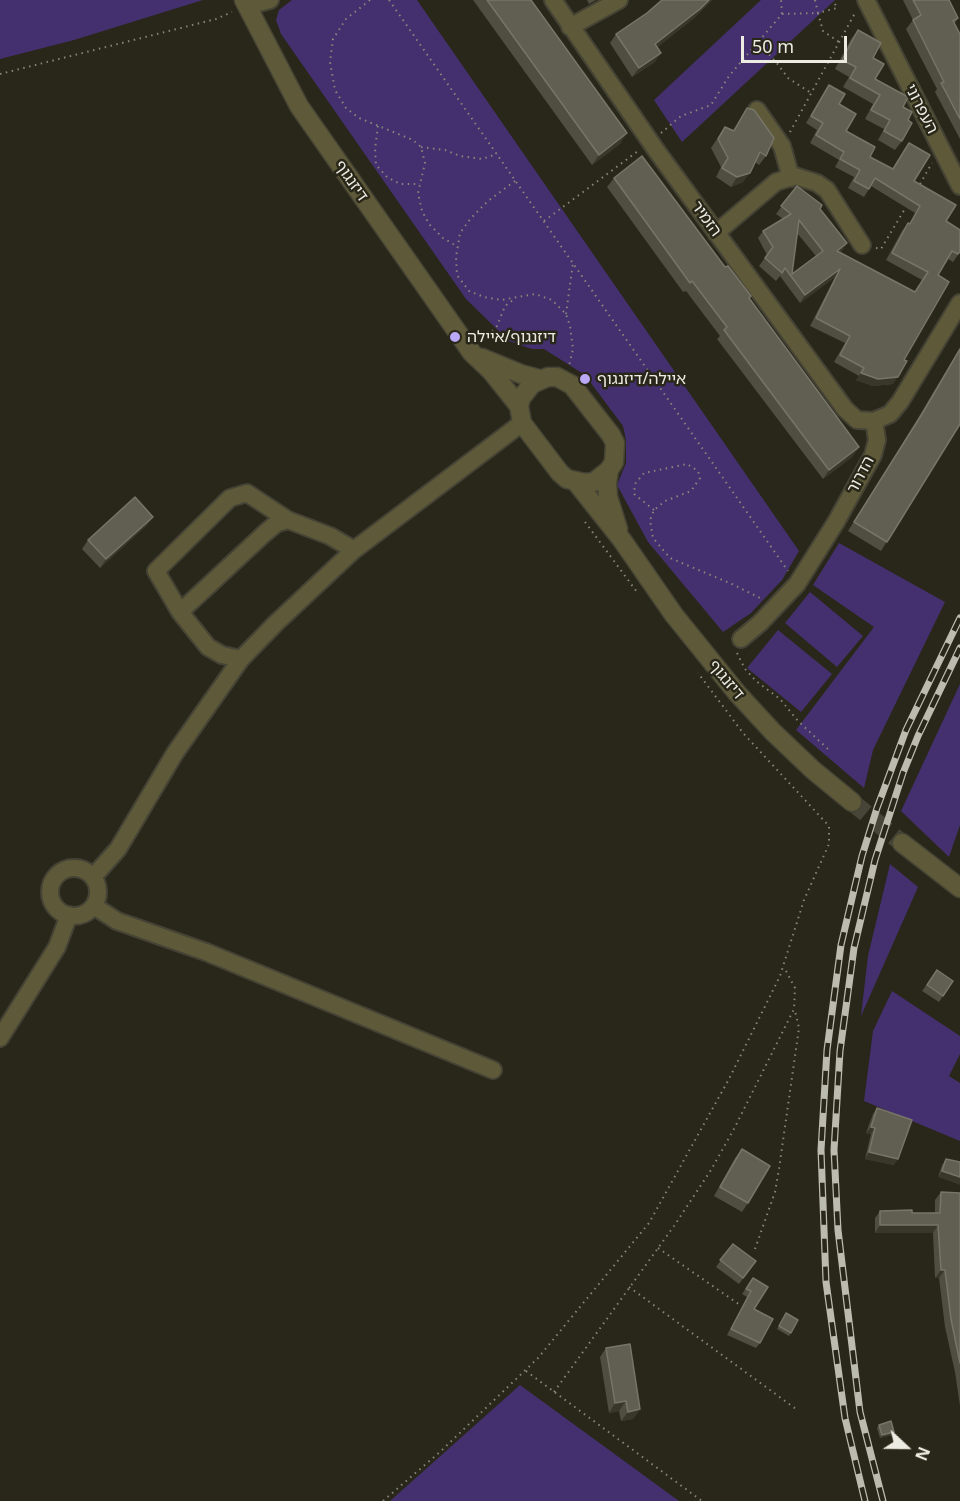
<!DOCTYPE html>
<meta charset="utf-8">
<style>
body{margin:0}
#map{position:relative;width:960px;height:1501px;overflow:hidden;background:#292719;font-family:"Noto Sans",sans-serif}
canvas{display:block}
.north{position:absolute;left:876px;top:1417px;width:60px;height:60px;-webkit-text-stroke:4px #292719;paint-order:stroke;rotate:112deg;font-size:16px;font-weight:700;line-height:24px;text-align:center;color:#edece3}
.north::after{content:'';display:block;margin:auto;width:21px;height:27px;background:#edece3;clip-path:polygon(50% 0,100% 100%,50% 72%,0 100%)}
.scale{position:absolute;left:741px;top:36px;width:106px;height:27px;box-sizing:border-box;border:3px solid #edece3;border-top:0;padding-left:8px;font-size:18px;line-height:21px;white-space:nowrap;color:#edece3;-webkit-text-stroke:4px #292719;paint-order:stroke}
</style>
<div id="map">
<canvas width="960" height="1501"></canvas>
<div class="north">N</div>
<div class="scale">50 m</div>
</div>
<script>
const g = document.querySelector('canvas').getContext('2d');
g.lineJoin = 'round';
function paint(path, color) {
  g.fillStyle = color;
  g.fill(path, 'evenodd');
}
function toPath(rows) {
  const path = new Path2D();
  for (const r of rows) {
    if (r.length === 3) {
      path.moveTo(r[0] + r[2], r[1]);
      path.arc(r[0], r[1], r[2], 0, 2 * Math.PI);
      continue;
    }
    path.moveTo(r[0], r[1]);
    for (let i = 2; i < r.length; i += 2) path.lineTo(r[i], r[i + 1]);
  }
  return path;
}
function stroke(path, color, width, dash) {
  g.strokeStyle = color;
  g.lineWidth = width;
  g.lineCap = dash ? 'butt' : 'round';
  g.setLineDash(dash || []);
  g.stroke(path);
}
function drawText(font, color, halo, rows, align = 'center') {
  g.font = font + ' "Noto Sans","Noto Sans Hebrew",sans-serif';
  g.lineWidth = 5;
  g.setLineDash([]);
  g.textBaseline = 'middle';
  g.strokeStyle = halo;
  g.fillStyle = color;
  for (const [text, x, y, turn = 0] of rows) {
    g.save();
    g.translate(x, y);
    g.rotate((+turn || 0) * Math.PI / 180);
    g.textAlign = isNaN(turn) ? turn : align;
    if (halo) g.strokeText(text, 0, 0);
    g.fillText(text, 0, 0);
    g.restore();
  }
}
const green = toPath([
 [0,0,203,0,74,40,0,59],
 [292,0,417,0,799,551,782,580,751,613,723,632,648,542,617,485,626,463,626,440,623,426,585,375,544,349,532,349,509,341,466,299,281,34,276,20,279,10],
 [761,0,835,0,682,142,654,100],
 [839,543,945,602,873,750,864,788,796,730,874,627,813,585],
 [810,592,863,636,837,667,785,623],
 [778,630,832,674,801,712,747,668],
 [960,684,960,825,949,857,901,811],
 [890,864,918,887,861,1016,868,956],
 [892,991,960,1036,960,1054,949,1076,960,1083,960,1141,864,1101,873,1031],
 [520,1385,679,1501,390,1501]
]);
const tertiaryTunnel = toPath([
 [852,802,902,843]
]);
const path = toPath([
 [370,0,346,19,333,39,330,62,335,90,346,108,359,118,413,140,421,147,425,163,418,193,422,211,429,224,443,238,458,247],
 [389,0,788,571],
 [815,0,818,13,837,8,833,0],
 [782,14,818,13,823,31,839,42],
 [757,41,776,62,788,78,811,93],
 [0,74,216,19,232,12],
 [378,126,375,149,376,165,387,177,400,184,420,184],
 [790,132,855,13],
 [661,133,681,116,711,105,729,76,782,14,781,0],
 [421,147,445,150,460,156,482,159,497,154],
 [515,181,488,201,471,218,460,233,456,257,457,275,469,291,484,297,501,300,535,294,552,300,566,314,570,326,573,349,569,366],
 [920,184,932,163],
 [544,221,638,151],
 [876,248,881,249,906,207],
 [566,314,573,263],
 [484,340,497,326,505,306,513,300],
 [654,510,634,494,635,484,644,473,687,464,698,471,700,478,691,491,665,501,654,510,650,520,653,538,670,558,732,584,762,599],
 [585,522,637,592],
 [737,653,745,669,756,681,780,699,798,721,829,750],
 [658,1248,740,1305],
 [755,1249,775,1192,779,1169,799,1028,795,1011],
 [629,1287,796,1409],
 [526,1371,702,1501],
 [554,1392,674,1226,711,1170,735,1127,794,1009,795,988,784,967],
 [383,1501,441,1451,538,1358,649,1223,729,1079,780,976,804,900,829,844,829,826,743,733,698,673]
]);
const minor = toPath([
 [553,0,656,150,845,409,857,420,874,421,890,414,900,402,960,303],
 [866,0,960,186],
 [247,6,270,0],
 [570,27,619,0],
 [757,110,782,146,791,178],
 [716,233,776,182,795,176,817,183,827,190,862,245],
 [180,612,156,571,230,498,247,493,288,520,330,536,354,550],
 [741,639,760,623,797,584,836,522,873,455,877,440,874,421],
 [241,659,222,655,208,647,180,612,265,533,277,523,288,520],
 [74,892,24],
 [93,877,118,849,175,753,241,659,276,623,354,550,522,423],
 [94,906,117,921,206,952,493,1070],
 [0,1038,57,947,69,915]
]);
const tertiary = toPath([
 [244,0,299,106,472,353,491,371,519,406],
 [482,358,521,374,539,379],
 [548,377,557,377,572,385,611,435,615,443,614,462,609,470,594,482,585,483,567,479,560,473,522,423,519,406,521,398,532,384,548,377],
 [609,470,607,483,608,497,618,529],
 [576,482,622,540,674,615,737,693,773,732,813,770,852,802],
 [902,843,960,888]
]);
const rail = toPath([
 [865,1501,845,1418,826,1282,821,1150,827,1050,841,945,862,856,877,808,906,730,960,618],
 [883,1501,860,1412,838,1230,834,1150,840,1051,854,948,875,860,903,773,918,736,960,648]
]);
const wall = toPath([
 [473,0,531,0,621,143,592,165],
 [587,0,596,0,589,4],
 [662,0,712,0,694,18,657,47,655,62,632,77,610,43,616,34,647,13],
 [903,0,949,0,958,18,955,23,960,34,960,139,935,92,937,89,906,29,913,20],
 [858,30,873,58,875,79,903,107,908,120,902,141,895,150,878,140,884,129,865,119,873,104,843,87,849,77,835,69,851,39],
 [829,85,839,104,846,131,870,157,893,169,909,143,914,181,946,221,960,252,953,262,948,259,938,275,904,360,893,384,873,386,856,380,859,376,834,362,845,343,810,326,835,277,800,303,780,276,776,281,759,266,767,255,758,238,763,231,783,219,776,214,797,186,820,209,847,243,840,252,915,292,922,280,886,260,902,231,908,223,909,224,915,213,871,186,864,197,848,188,854,177,835,167,839,160,810,143,817,130,806,123],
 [797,233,816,256,792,274],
 [747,108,766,156,759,165,755,162,743,182,731,187,716,177,721,167,711,148,725,127,733,130],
 [614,178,725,267,749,298,859,447,852,457,823,479,717,339,720,336,686,291,683,292,607,187],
 [960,348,960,424,881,551,848,531,915,423],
 [153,517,146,526,100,568,82,549,88,540],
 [937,970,953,981,939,1002,922,991],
 [877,1108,894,1165,865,1159,871,1134,866,1133,873,1114],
 [742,1149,748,1203,742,1212,714,1196,735,1158],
 [946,1159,960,1162,938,1177,942,1165],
 [941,1192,960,1193,960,1406,955,1372,945,1327,939,1278,935,1278,933,1233,875,1233,875,1218,880,1211,912,1213,935,1213,935,1200],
 [733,1244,756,1261,739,1284,716,1267],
 [753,1278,754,1309,760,1343,756,1348,727,1335,747,1297,742,1294],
 [786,1313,798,1320,789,1336,777,1329],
 [606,1348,640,1409,633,1419,621,1421,619,1411,609,1413,600,1357],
 [879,1425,892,1435,880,1438,877,1428]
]);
const shadedWall = toPath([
 [709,0,712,0,694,18,649,54,655,44],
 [661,53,655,62,632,77,639,68],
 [627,133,621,143,592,165,599,155],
 [750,173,743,182,731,187,737,177],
 [847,243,842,251,832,259,837,251],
 [840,269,835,277,800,303,805,295],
 [861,373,898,377,893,384,873,386,856,380],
 [859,447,852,457,823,479,829,470],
 [153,517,146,526,100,568,106,559],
 [871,1127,875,1128,871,1134,866,1133],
 [869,1152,898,1159,894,1165,865,1159],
 [942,1171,960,1177,960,1185,938,1177],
 [880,1225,938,1225,933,1233,875,1233],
 [941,1270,945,1270,939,1278,935,1278],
 [626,1401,619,1411,609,1413,615,1403],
 [640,1409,633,1419,621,1421,628,1412],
 [894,1432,892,1435,880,1438,882,1435]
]);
const building = toPath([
 [487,0,531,0,627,133,599,155,487,0],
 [662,0,709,0,700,9,655,44,661,53,639,68,616,34,647,13,662,0],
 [913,0,949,0,958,18,953,21,960,34,960,119,941,83,944,82,913,20,921,15,913,0],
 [858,30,881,43,873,58,884,64,875,79,908,97,903,107,912,112,908,120,912,123,902,141,884,131,890,120,871,110,880,95,850,78,856,67,842,60,858,30],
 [829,85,845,94,839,104,856,114,846,131,875,147,870,157,893,169,909,143,930,155,914,181,956,205,946,221,960,230,960,252,958,254,952,251,938,275,949,282,904,360,907,361,898,377,878,379,861,373,864,368,840,355,850,336,816,318,840,269,805,295,785,268,782,273,765,258,773,247,763,231,791,214,781,206,797,186,822,205,820,209,847,243,837,251,915,292,928,272,892,253,908,223,910,224,920,206,875,178,869,189,854,181,860,170,840,159,844,152,816,135,823,123,811,116,829,85],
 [799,220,823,251,792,274,799,220],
 [747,108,754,110,774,138,766,156,760,152,750,173,737,177,722,168,728,158,718,139,725,127,734,131,747,108],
 [642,156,725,267,728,266,751,296,749,298,859,447,829,470,724,330,727,327,692,281,690,283,614,178,642,156],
 [960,349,960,424,887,542,854,522,922,414,960,349],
 [135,497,153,517,106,559,88,540,135,497],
 [937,970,953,981,943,996,927,985,937,970],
 [877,1108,912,1120,898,1159,869,1152,875,1128,871,1127,877,1108],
 [742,1149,770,1166,748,1203,720,1187,742,1149],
 [946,1159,960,1162,960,1177,942,1171,946,1159],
 [941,1192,960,1193,960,1363,951,1319,945,1270,941,1270,938,1225,880,1225,880,1211,912,1210,912,1213,940,1213,941,1192],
 [733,1244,756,1261,743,1278,720,1260,733,1244],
 [753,1278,768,1287,754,1309,773,1319,760,1343,731,1329,751,1291,746,1289,753,1278],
 [786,1313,798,1320,791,1333,779,1326,786,1313],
 [630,1344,640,1409,628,1412,626,1401,615,1403,606,1348,630,1344],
 [891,1421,894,1432,882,1435,879,1425,891,1421]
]);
const markers = [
 [455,337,6,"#bca9f5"],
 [585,379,6,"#bca9f5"]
];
const streetNames = [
 ["העפרוני",921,109,63],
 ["דיזנגוף",351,181,55],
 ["הזמיר",706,219,54],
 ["הדרור",861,475,-62],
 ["דיזנגוף",726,680,50]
];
const poiNames = [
 ["דיזנגוף/איילה",467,337],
 ["איילה/דיזנגוף",597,379]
];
paint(green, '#44306f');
stroke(tertiaryTunnel, '#464537', 18, [18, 9]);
stroke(minor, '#444335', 20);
stroke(tertiary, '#444335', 21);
stroke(path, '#87867a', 2, [1.5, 4.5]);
stroke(minor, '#5e5938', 16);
stroke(tertiary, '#5e5938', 18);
stroke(rail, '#bcbbb0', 7);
stroke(rail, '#292719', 4.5, [14]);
paint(wall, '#504e40');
paint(shadedWall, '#393729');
paint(building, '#615f52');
stroke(building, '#777568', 1.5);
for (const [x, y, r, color] of markers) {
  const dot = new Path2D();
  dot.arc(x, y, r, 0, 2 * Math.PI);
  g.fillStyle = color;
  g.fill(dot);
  stroke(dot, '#292719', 2);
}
drawText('16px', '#edece3', '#292719', streetNames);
drawText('16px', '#edece3', '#292719', poiNames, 'left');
</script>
